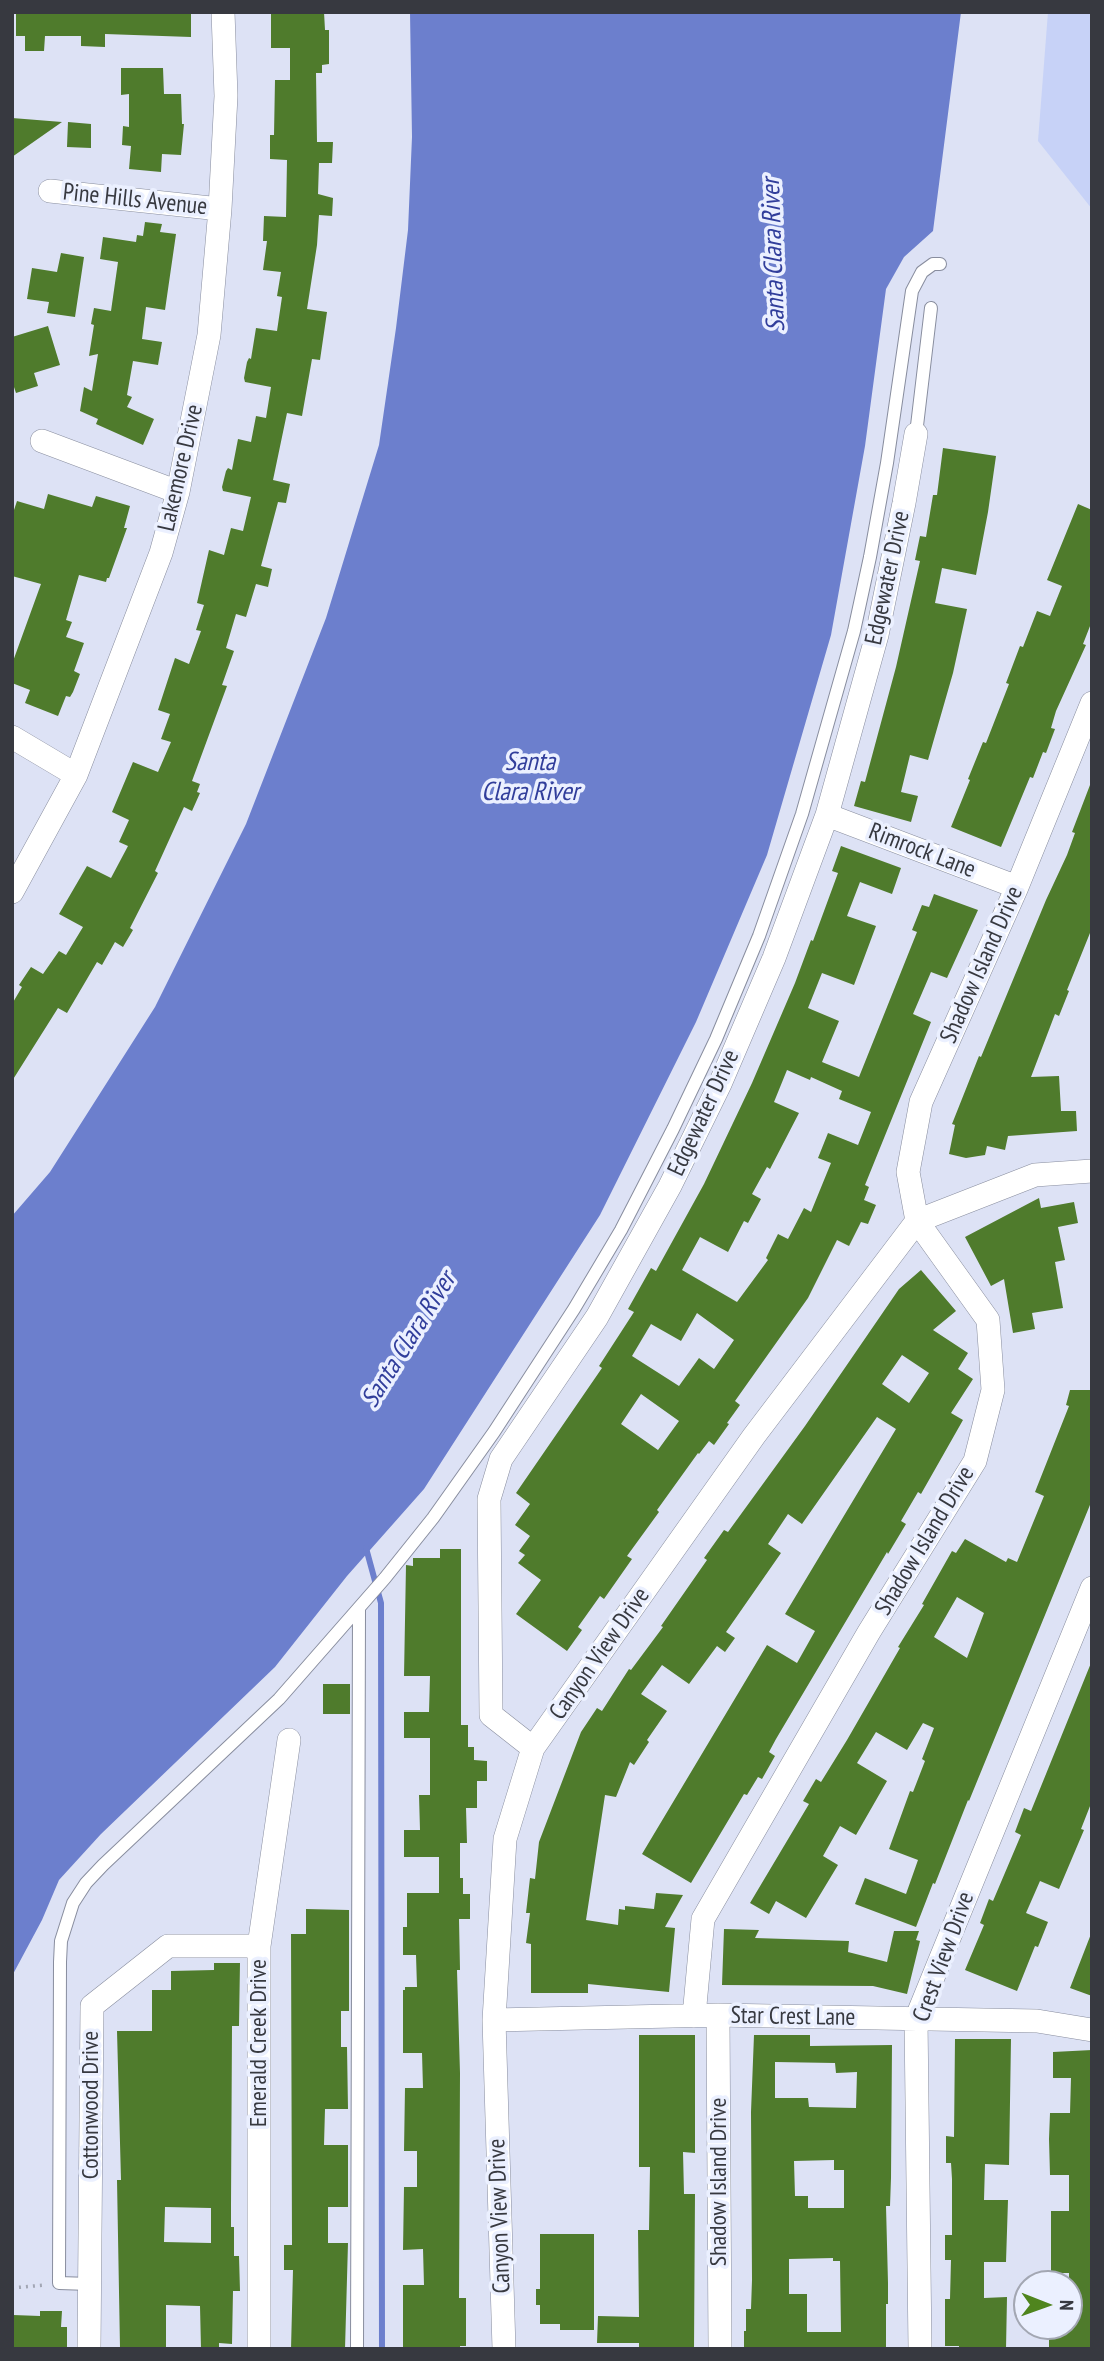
<!DOCTYPE html>
<style>
body{margin:0}
#map{position:relative;width:1104px;height:2361px;overflow:hidden;background:#dde2f5;font-family:"PT Sans Narrow",sans-serif}
canvas{display:block}
.frame{position:absolute;inset:0;border:14px solid #373940;pointer-events:none}
.north{position:absolute;left:1013px;top:2270px;width:70px;height:70px;box-sizing:border-box;background:#ebf0ff;border:2px solid #a3a7b3;border-radius:50%;rotate:91deg;font-size:19px;font-weight:700;line-height:28px;text-align:center;color:#373940}
.north::after{content:'';display:block;margin:auto;width:24px;height:32px;background:#4f851e;clip-path:polygon(50% 0,100% 100%,50% 72%,0 100%)}
</style>
<div id="map">
<canvas width="1104" height="2361"></canvas>
<div class="frame"></div>
<div class="north">N</div>
</div>
<script>
const g = document.querySelector('canvas').getContext('2d');
g.lineJoin = 'round';
function paint(path, color) {
  g.fillStyle = color;
  g.fill(path, 'evenodd');
}
function toPath(rows) {
  const path = new Path2D();
  for (const r of rows) {
    path.moveTo(r[0], r[1]);
    for (let i = 2; i < r.length; i += 2) path.lineTo(r[i], r[i + 1]);
  }
  return path;
}
function stroke(path, color, width, dash) {
  g.strokeStyle = color;
  g.lineWidth = width;
  g.lineCap = dash ? 'butt' : 'round';
  g.setLineDash(dash || []);
  g.stroke(path);
}
function drawText(font, color, halo, rows, align = 'center') {
  g.font = font + ' "PT Sans Narrow",sans-serif';
  g.lineWidth = 7;
  g.setLineDash([]);
  g.textBaseline = 'middle';
  g.strokeStyle = halo;
  g.fillStyle = color;
  for (const [text, x, y, turn = 0] of rows) {
    g.save();
    g.translate(x, y);
    g.rotate((+turn || 0) * Math.PI / 180);
    g.textAlign = isNaN(turn) ? turn : align;
    if (halo) g.strokeText(text, 0, 0);
    g.fillText(text, 0, 0);
    g.restore();
  }
}
const green = toPath([
 [1048,12,1092,12,1092,209,1038,141]
]);
const water = toPath([
 [410,12,961,12,933,231,904,257,886,289,865,446,831,635,767,855,696,1022,600,1215,424,1489,347,1576,275,1667,101,1834,59,1880,42,1920,12,1976,12,1216,50,1172,155,1007,246,824,326,618,379,445,396,328,408,230,412,137]
]);
const stream = toPath([
 [366,1548,381,1603,382,2349]
]);
const building = toPath([
 [16,12,191,12,191,37,105,34,105,47,81,46,81,36,45,36,44,51,25,51,25,36,16,36],
 [271,12,324,12,325,30,329,30,329,64,322,65,322,73,316,73,317,142,333,142,332,163,319,163,318,194,333,198,332,216,319,215,317,245,307,309,327,312,320,360,312,359,302,416,287,413,273,480,290,484,286,503,278,502,261,566,272,569,268,587,256,584,246,617,236,614,226,648,234,651,222,685,227,686,192,781,200,784,197,792,200,793,192,811,184,807,155,871,158,873,130,928,133,930,123,947,115,942,102,965,97,962,67,1013,58,1008,12,1081,12,1004,22,987,19,985,31,967,43,974,59,951,66,955,83,927,59,914,87,866,111,878,128,846,119,842,129,820,112,812,133,762,158,772,171,742,161,739,170,714,158,710,175,658,189,664,201,631,196,630,204,605,197,603,209,550,224,555,231,528,243,531,251,497,223,491,222,487,226,471,228,468,232,470,238,439,251,442,256,416,266,418,271,387,245,382,244,378,247,362,249,358,251,359,256,328,277,331,282,297,277,296,281,272,263,270,267,241,263,241,264,216,286,217,287,160,270,159,270,135,274,135,275,80,290,80,290,48,271,48],
 [121,68,163,68,164,94,181,94,182,124,184,124,181,155,162,154,161,172,129,169,131,146,122,145,123,126,129,127,129,94,121,95],
 [12,118,62,122,12,157],
 [68,122,91,124,91,148,67,147],
 [145,222,162,224,160,232,176,234,165,310,146,307,142,339,162,342,158,365,133,361,127,395,132,397,127,407,154,419,143,445,96,424,98,419,80,411,84,387,92,391,98,354,89,356,94,325,91,324,94,308,111,311,118,262,100,259,103,237,136,242,137,235,143,236],
 [61,253,84,257,75,317,47,313,49,302,27,299,32,268,57,272],
 [48,326,60,365,34,373,38,386,16,393,12,381,12,337],
 [943,448,996,456,988,512,976,575,942,568,935,603,967,609,953,673,928,760,910,755,901,792,918,796,911,822,854,806,861,781,865,782,896,667,920,561,915,560,920,536,926,537,933,495,937,495],
 [48,494,92,507,96,496,130,506,124,528,127,528,109,578,107,578,106,582,79,575,66,620,72,622,66,637,84,643,74,671,80,674,73,692,70,697,66,696,58,716,25,703,30,690,12,683,12,664,41,584,12,576,12,516,17,501,44,509],
 [1078,504,1092,510,1092,621,1083,644,1086,645,1056,711,1051,728,1055,729,1046,753,1043,752,1033,778,1030,777,1001,847,951,827,970,780,968,779,983,742,986,743,1009,684,1006,683,1020,646,1023,647,1037,611,1050,616,1062,586,1047,580],
 [1090,785,1092,928,1067,990,1069,991,1059,1016,1055,1014,1031,1077,1059,1076,1061,1111,1076,1111,1077,1131,1008,1136,1005,1150,987,1146,985,1155,966,1158,949,1154,955,1125,952,1124,979,1056,981,1057,1046,900,1067,855,1075,833,1072,832],
 [841,846,901,868,892,894,860,882,847,916,876,926,854,985,822,973,808,1008,839,1021,822,1062,859,1077,917,932,912,930,922,905,929,907,934,894,978,910,947,978,931,972,913,1014,931,1022,865,1185,869,1187,864,1200,876,1205,868,1224,861,1222,849,1246,837,1240,808,1298,735,1401,740,1405,727,1423,729,1424,714,1445,709,1441,699,1454,698,1453,657,1510,659,1512,627,1556,632,1559,604,1599,600,1596,578,1627,582,1630,567,1651,516,1614,541,1580,518,1563,525,1555,519,1551,530,1536,515,1525,530,1504,516,1493,602,1368,599,1366,634,1312,628,1309,651,1268,656,1271,704,1184,752,1083,795,983,811,940,813,941,838,873,832,871],
 [787,1070,810,1080,811,1077,842,1091,839,1099,871,1112,858,1145,828,1133,818,1158,831,1163,811,1212,804,1208,788,1239,778,1234,766,1258,768,1260,737,1302,682,1270,700,1237,728,1252,744,1221,748,1223,761,1199,752,1194,767,1167,770,1169,799,1113,774,1102],
 [697,1313,734,1340,714,1369,699,1358,679,1386,632,1356,651,1324,681,1341],
 [641,1394,679,1421,658,1450,621,1424],
 [1039,1198,1041,1208,1074,1202,1078,1223,1058,1227,1065,1260,1055,1262,1063,1308,1032,1313,1035,1329,1013,1333,1004,1279,991,1286,965,1237],
 [921,1270,956,1311,933,1330,968,1353,958,1369,973,1379,951,1413,963,1420,921,1494,918,1492,901,1521,906,1524,888,1554,887,1552,776,1739,769,1752,775,1756,762,1779,758,1777,747,1795,744,1794,691,1883,642,1854,767,1645,797,1663,815,1631,785,1614,896,1429,877,1417,802,1524,788,1514,768,1544,781,1553,726,1632,735,1638,725,1652,717,1646,689,1684,662,1665,641,1694,667,1711,647,1740,649,1742,634,1765,630,1762,616,1797,605,1795,586,1920,618,1925,619,1909,625,1910,625,1906,654,1909,656,1893,683,1895,665,1927,675,1928,669,1992,588,1984,588,1993,531,1993,531,1944,526,1943,530,1913,526,1913,530,1878,535,1879,539,1842,581,1732,597,1708,602,1711,629,1669,631,1670,663,1627,661,1626,707,1560,704,1558,724,1530,728,1532,805,1426,899,1289],
 [902,1355,929,1373,909,1403,882,1384],
 [1070,1390,1092,1390,1092,1500,969,1801,968,1800,935,1884,933,1883,916,1927,855,1904,865,1878,906,1894,918,1860,889,1849,910,1791,913,1792,925,1761,922,1759,934,1728,923,1723,907,1750,876,1732,857,1763,887,1781,856,1835,840,1826,823,1856,838,1865,806,1918,776,1901,769,1914,750,1903,809,1804,803,1801,816,1779,821,1782,847,1740,900,1648,898,1647,924,1605,922,1604,952,1551,956,1553,965,1539,1006,1562,1008,1558,1017,1562,1044,1496,1035,1492,1069,1406,1066,1405],
 [957,1597,984,1613,967,1658,934,1637],
 [440,1549,461,1549,461,1725,468,1725,468,1747,474,1747,474,1760,487,1761,487,1781,477,1781,477,1808,466,1808,467,1843,460,1843,460,1878,463,1878,463,1894,470,1894,470,1919,459,1919,460,1970,457,1970,460,2073,459,2298,466,2298,466,2346,460,2346,460,2349,403,2347,403,2285,424,2285,423,2249,403,2250,404,2187,417,2187,417,2151,404,2151,405,2088,423,2088,422,2053,403,2053,403,1990,405,1990,405,1987,417,1987,416,1955,403,1955,403,1927,407,1927,407,1893,439,1893,439,1857,404,1857,404,1830,420,1830,419,1795,430,1795,430,1738,404,1738,404,1712,429,1712,430,1676,404,1676,406,1565,413,1566,413,1558,440,1558],
 [1091,1663,1092,1801,1081,1829,1084,1830,1059,1889,1040,1881,1026,1913,1048,1922,1038,1947,1035,1946,1017,1991,965,1970,984,1925,980,1923,989,1899,993,1901,1021,1835,1015,1832,1024,1808,1031,1811],
 [323,1684,350,1684,350,1714,323,1714],
 [306,1909,349,1910,349,2011,341,2011,341,2047,347,2047,348,2109,325,2109,324,2145,348,2145,348,2207,328,2207,328,2243,348,2243,345,2349,291,2349,293,2270,284,2270,284,2245,292,2245,291,1934,306,1934],
 [724,1929,759,1930,755,1938,849,1941,848,1952,887,1962,894,1931,919,1931,916,1940,920,1941,907,1994,873,1986,722,1985],
 [1091,1934,1092,1935,1092,1996,1070,1988],
 [214,1963,240,1963,239,2026,232,2026,231,2204,231,2227,234,2227,234,2256,239,2256,240,2291,233,2291,232,2344,219,2343,219,2349,201,2349,200,2306,166,2305,166,2349,120,2348,117,2180,121,2180,117,2031,152,2031,152,1990,171,1990,171,1971,214,1970],
 [165,2207,211,2208,211,2243,164,2242],
 [639,2035,695,2035,695,2153,683,2152,684,2194,695,2194,694,2349,639,2349,639,2343,597,2343,598,2316,639,2317,638,2230,649,2230,650,2167,639,2167],
 [754,2035,810,2035,810,2046,892,2045,891,2178,890,2206,886,2206,888,2283,888,2304,886,2304,886,2349,744,2349,744,2331,746,2331,746,2309,751,2309,752,2280,751,2112],
 [775,2062,835,2063,836,2073,857,2072,856,2108,809,2107,808,2098,775,2098],
 [834,2160,834,2170,844,2170,844,2208,808,2208,808,2196,795,2196,794,2161],
 [833,2258,833,2261,840,2261,841,2332,807,2332,807,2294,789,2294,789,2259],
 [955,2039,1011,2039,1009,2165,985,2164,984,2200,1008,2200,1006,2262,984,2262,984,2298,1007,2297,1006,2349,959,2349,959,2346,945,2346,945,2299,950,2299,951,2260,945,2260,945,2235,952,2235,952,2179,951,2163,946,2163,946,2136,954,2137],
 [1092,2050,1092,2349,1049,2349,1049,2326,1069,2326,1069,2273,1051,2273,1051,2211,1069,2211,1069,2175,1050,2175,1049,2139,1050,2113,1070,2113,1071,2078,1053,2078,1053,2052],
 [540,2234,594,2234,594,2330,560,2330,560,2324,540,2324,540,2305,536,2305,536,2289,540,2289],
 [40,2311,62,2311,61,2327,67,2327,67,2349,12,2349,13,2315,40,2316]
]);
const path = toPath([
 [12,2288,45,2285]
]);
const lane = toPath([
 [916,434,931,308],
 [90,2284,59,2283,60,1962,61,1941,73,1903,86,1883,103,1865,279,1699,385,1578,433,1518,494,1432,574,1309,621,1230,673,1129,716,1039,759,936,802,814,854,631,870,557,887,463,912,291,922,272,933,264,940,264],
 [357,2349,359,1609]
]);
const street = toPath([
 [50,191,220,209],
 [42,441,178,492],
 [12,737,76,775],
 [827,815,1017,887],
 [12,892,76,775,161,553,178,492,209,335,220,209,226,96,223,12],
 [533,1748,491,1715,489,1499,501,1459,597,1317,670,1186,720,1084,774,958,827,815,877,635,904,503,916,434],
 [718,2015,720,2349],
 [694,2016,703,1919,869,1632,975,1461,993,1390,988,1320,917,1221,908,1172,921,1102,1017,887,1092,703],
 [494,2020,718,2015,1037,2021,1092,2030],
 [89,2349,92,2006,168,1946,259,1946],
 [259,2349,259,1946,289,1740],
 [504,2349,494,2020,505,1839,533,1748,754,1436,917,1221,1035,1175,1092,1171],
 [920,2349,916,2019,1092,1588]
]);
const streetNames = [
 ["Pine Hills Avenue",135,200,6],
 ["Lakemore Drive",181,468,-77],
 ["Edgewater Drive",888,578,-78],
 ["Rimrock Lane",922,851,21],
 ["Shadow Island Drive",982,965,-66],
 ["Edgewater Drive",704,1113,-65],
 ["Shadow Island Drive",925,1541,-59],
 ["Canyon View Drive",600,1654,-55],
 ["Crest View Drive",944,1957,-70],
 ["Star Crest Lane",793,2017,1],
 ["Emerald Creek Drive",259,2043,-90],
 ["Cottonwood Drive",91,2105,-90],
 ["Shadow Island Drive",719,2182,-90],
 ["Canyon View Drive",500,2216,-92]
];
const waterNames = [
 ["Santa Clara River",774,255,-92],
 ["Santa",530,763],
 ["Clara River",530,793],
 ["Santa Clara River",409,1340,-58]
];
paint(green, '#c7d2f7');
paint(water, '#6c7fcd');
stroke(stream, '#6c7fcd', 6);
paint(building, '#4f7b2c');
stroke(lane, '#888d9e', 14);
stroke(street, '#888d9e', 24);
stroke(path, '#a2a6b4', 3.5, [2, 5]);
stroke(lane, '#fff', 12);
stroke(street, '#fff', 23);
drawText('24px', '#373940', '#ebf0ff', streetNames);
drawText('italic 26px', '#313e9b', '#ebf0ff', waterNames);
</script>
